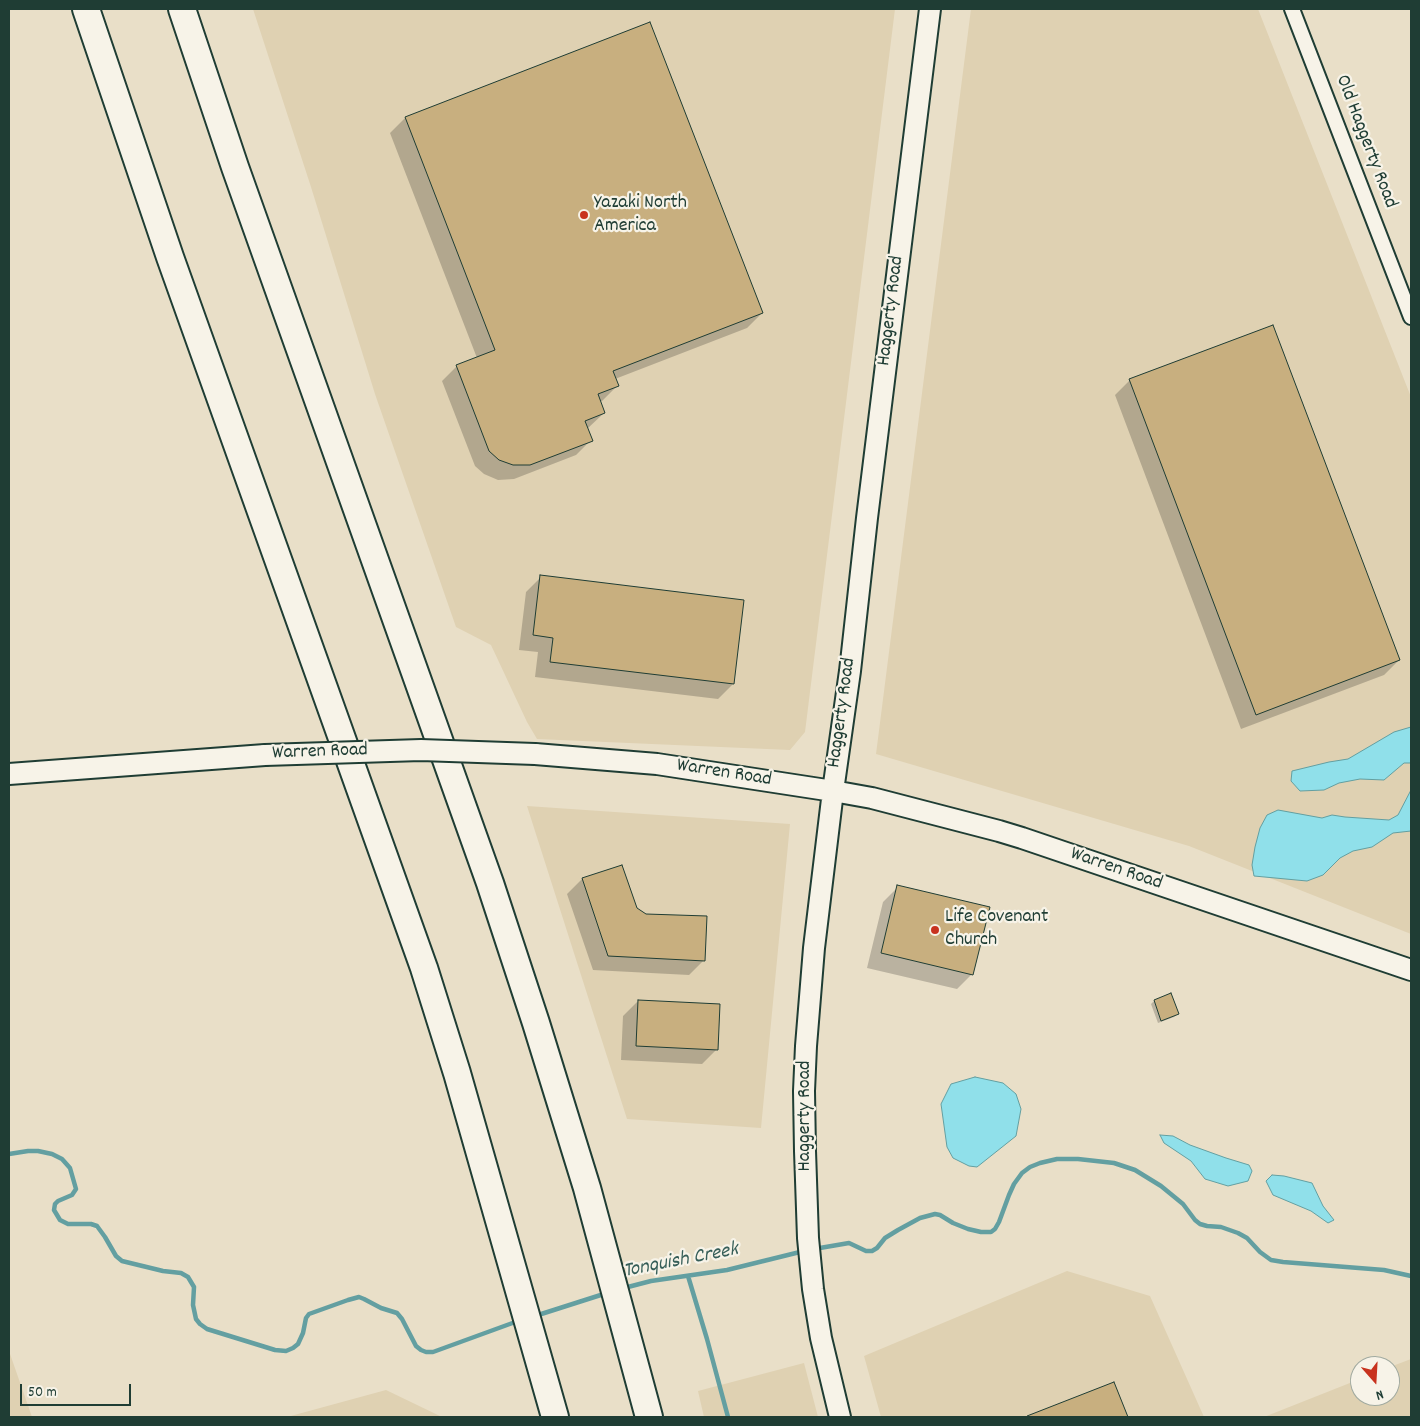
<!DOCTYPE html>
<style>
body{margin:0}
#map{position:relative;width:1420px;height:1426px;overflow:hidden;background:#e9dfc8;font-family:Dekko,sans-serif}
canvas{display:block}
.frame{position:absolute;inset:0;border:10px solid #1f3d34;pointer-events:none}
.north{position:absolute;left:1350px;top:1356px;width:50px;height:50px;box-sizing:border-box;background:#f7f3e8;border:1px solid #a1aaa0;border-radius:50%;rotate:161deg;font-size:14px;font-weight:700;line-height:20px;text-align:center;color:#1f3d34}
.north::after{content:'';display:block;margin:auto;width:18px;height:22px;background:#c8321e;clip-path:polygon(50% 0,100% 100%,50% 72%,0 100%)}
.scale{position:absolute;left:20px;top:1384px;width:111px;height:22px;box-sizing:border-box;border:2px solid #1f3d34;border-top:0;padding-left:6px;font-size:15px;line-height:18px;white-space:nowrap;color:#1f3d34;-webkit-text-stroke:4px #f7f3e8;paint-order:stroke}
</style>
<div id="map">
<canvas width="1420" height="1426"></canvas>
<div class="frame"></div>
<div class="north">N</div>
<div class="scale">50 m</div>
</div>
<script>
const g = document.querySelector('canvas').getContext('2d');
g.lineJoin = 'round';
function paint(path, color) {
  g.fillStyle = color;
  g.fill(path, 'evenodd');
}
function toPath(rows) {
  const path = new Path2D();
  for (const r of rows) {
    path.moveTo(r[0], r[1]);
    for (let i = 2; i < r.length; i += 2) path.lineTo(r[i], r[i + 1]);
  }
  return path;
}
function stroke(path, color, width, dash) {
  g.strokeStyle = color;
  g.lineWidth = width;
  g.lineCap = dash ? 'butt' : 'round';
  g.setLineDash(dash || []);
  g.stroke(path);
}
function drawText(font, color, halo, rows, align = 'center') {
  g.font = font + ' Dekko,sans-serif';
  g.lineWidth = 4.5;
  g.setLineDash([]);
  g.textBaseline = 'middle';
  g.strokeStyle = halo;
  g.fillStyle = color;
  for (const [text, x, y, turn = 0] of rows) {
    g.save();
    g.translate(x, y);
    g.rotate((+turn || 0) * Math.PI / 180);
    g.textAlign = isNaN(turn) ? turn : align;
    if (halo) g.strokeText(text, 0, 0);
    g.fillText(text, 0, 0);
    g.restore();
  }
}
const built = toPath([
 [253,9,895,9,805,732,790,750,537,739,527,722,491,645,456,627,375,394,311,187],
 [971,9,1258,9,1411,397,1411,934,1189,846,876,754],
 [527,806,790,824,761,1128,627,1119],
 [1067,1271,1150,1296,1204,1417,881,1417,864,1356],
 [9,1351,32,1417,9,1417],
 [1411,1359,1411,1417,1264,1417,1360,1379,1360,1396,1390,1396,1390,1367],
 [804,1363,818,1417,704,1417,698,1391],
 [386,1390,442,1417,287,1417]
]);
const water = toPath([
 [1411,727,1411,763,1404,763,1384,780,1360,779,1339,783,1324,790,1300,791,1291,781,1292,771,1329,762,1348,759,1394,732,1411,727],
 [1411,790,1411,831,1393,833,1372,847,1353,851,1340,858,1323,875,1307,881,1254,876,1252,865,1255,847,1260,828,1267,815,1278,810,1322,818,1332,815,1345,817,1389,820,1398,815,1411,790],
 [975,1077,1003,1083,1016,1094,1021,1109,1016,1136,977,1167,969,1166,953,1158,947,1147,941,1104,951,1084,975,1077],
 [1160,1135,1173,1136,1190,1145,1226,1158,1249,1165,1252,1171,1248,1181,1228,1186,1205,1179,1191,1161,1164,1143,1160,1135],
 [1272,1175,1284,1176,1312,1183,1323,1206,1334,1220,1328,1223,1311,1211,1273,1195,1266,1181,1272,1175]
]);
const shadow = toPath([
 [649,23,762,313,747,328,615,379,617,386,602,401,599,402,604,413,587,429,591,440,576,455,514,479,498,480,484,474,475,466,442,381,457,366,477,358,390,133,405,118],
 [1130,380,1399,660,1384,675,1241,729,1115,395],
 [541,577,733,684,718,699,535,677,538,652,519,650,526,592],
 [621,866,636,909,704,960,689,975,593,970,567,894,582,879],
 [898,887,972,974,957,989,867,968,883,902],
 [638,1001,717,1049,702,1064,621,1060,623,1016],
 [1154,1001,1178,1014,1174,1017,1158,1023,1151,1004],
 [1114,1384,1127,1417,1029,1417]
]);
const stream = toPath([
 [9,1154,28,1151,38,1151,52,1154,62,1159,70,1168,76,1189,72,1195,58,1201,55,1204,54,1210,60,1220,68,1224,91,1224,97,1226,105,1237,116,1256,122,1261,163,1271,181,1273,188,1277,194,1287,193,1305,196,1319,200,1324,207,1329,275,1350,286,1351,293,1348,298,1344,303,1333,306,1318,309,1314,348,1300,359,1297,364,1299,381,1308,397,1313,402,1319,416,1346,421,1350,426,1352,433,1352,518,1321],
 [814,1249,849,1243,866,1251,872,1251,877,1248,885,1238,898,1230,920,1218,935,1214,940,1215,953,1223,968,1229,981,1232,991,1232,995,1229,999,1222,1009,1195,1014,1184,1022,1173,1030,1167,1040,1163,1057,1159,1078,1159,1114,1163,1135,1170,1161,1186,1183,1204,1195,1220,1200,1224,1207,1226,1221,1227,1238,1233,1247,1238,1260,1252,1271,1260,1283,1262,1384,1270,1411,1276],
 [688,1276,707,1339,728,1417],
 [624,1288,651,1281,727,1270,804,1251],
 [535,1316,607,1293]
]);
const building = toPath([
 [650,22,763,313,613,371,619,386,598,394,605,413,585,421,593,441,530,465,513,465,499,460,489,451,456,365,495,350,405,117,650,22],
 [1273,325,1400,660,1256,715,1129,379,1273,325],
 [540,575,744,600,734,684,550,662,553,638,533,635,540,575],
 [622,865,637,908,646,914,707,916,705,961,608,956,582,878,622,865],
 [897,885,990,907,973,975,881,953,897,885],
 [1171,993,1179,1014,1161,1021,1154,1000,1171,993],
 [638,1000,720,1004,718,1050,636,1046,638,1000],
 [1114,1382,1128,1417,1028,1417,1027,1416,1114,1382]
]);
const street = toPath([
 [1292,9,1411,317]
]);
const secondary = toPath([
 [535,754,657,764,833,791,872,798,999,831,1022,838,1411,970],
 [9,774,265,755],
 [840,1417,821,1338,813,1289,808,1238,805,1151,804,1091,806,1046,814,948,833,791,850,671,867,518,930,9]
]);
const highway = toPath([
 [86,9,170,257,424,968,457,1073,555,1417],
 [182,9,235,167,490,883,536,1023,587,1188,649,1417]
]);
const secondaryBridge = toPath([
 [265,755,421,750,535,754]
]);
const markers = [
 [584,215,5,"#c8321e"],
 [935,930,5,"#c8321e"]
];
const streetNames = [
 ["Old Haggerty Road",1365,142,69],
 ["Haggerty Road",892,311,-83],
 ["Haggerty Road",843,713,-82],
 ["Warren Road",320,753,-2],
 ["Warren Road",724,774,9],
 ["Warren Road",1116,870,19],
 ["Haggerty Road",806,1116,-90]
];
const poiNames = [
 ["Yazaki North",594,204],
 ["America",594,227],
 ["Life Covenant",945,918],
 ["Church",945,941]
];
const waterNames = [
 ["Tonquish Creek",681,1262,-11]
];
paint(built, '#dfd1b2');
paint(water, '#90e0ea');
stroke(water, '#639fa1', 1);
paint(shadow, '#0003');
stroke(stream, '#639fa1', 4.5);
paint(building, '#c8af7f');
stroke(building, '#1f3d34', 1);
stroke(street, '#1f3d34', 18);
stroke(secondary, '#1f3d34', 24);
stroke(highway, '#1f3d34', 30);
stroke(street, '#f7f3e8', 14);
stroke(secondary, '#f7f3e8', 20);
stroke(highway, '#f7f3e8', 26);
stroke(secondaryBridge, '#1f3d34', 24, []);
stroke(secondaryBridge, '#f7f3e8', 20);
for (const [x, y, r, color] of markers) {
  const dot = new Path2D();
  dot.arc(x, y, r, 0, 2 * Math.PI);
  g.fillStyle = color;
  g.fill(dot);
  stroke(dot, '#f7f3e8', 2);
}
drawText('20px', '#1f3d34', '#f7f3e8', streetNames);
drawText('20px', '#1f3d34', '#f7f3e8', poiNames, 'left');
drawText('italic 21px', '#365e58', '#f7f3e8', waterNames);
</script>
